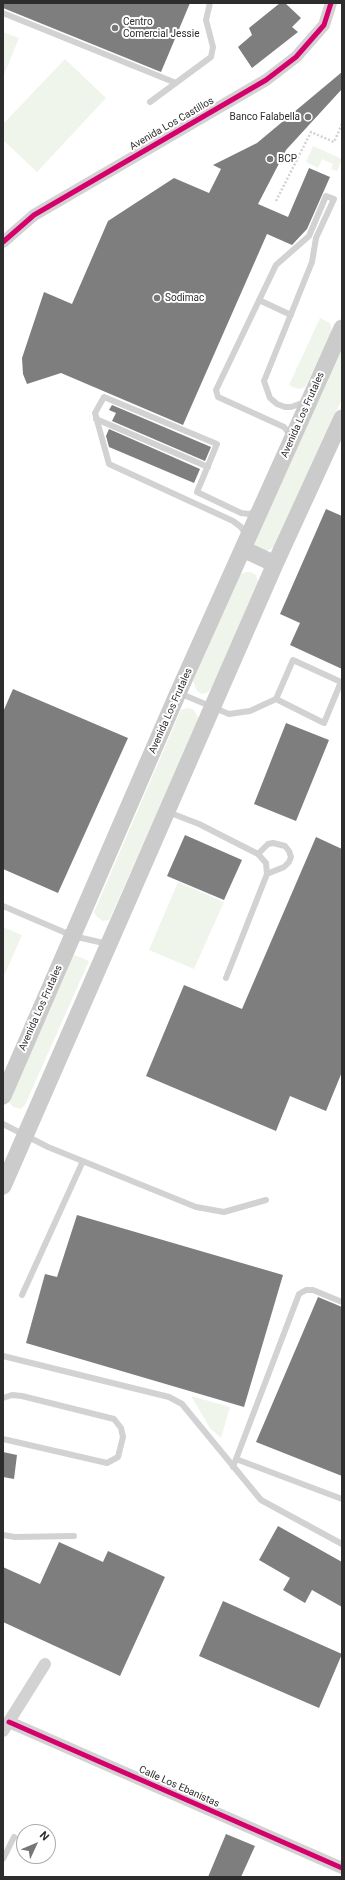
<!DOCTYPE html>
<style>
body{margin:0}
#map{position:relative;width:345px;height:1880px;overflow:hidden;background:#fff;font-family:Roboto,sans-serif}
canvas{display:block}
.frame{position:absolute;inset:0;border:4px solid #2d2d2d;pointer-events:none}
.north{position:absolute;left:16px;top:1824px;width:40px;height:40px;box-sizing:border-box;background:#fff;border:1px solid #ababab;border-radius:50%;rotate:46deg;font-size:11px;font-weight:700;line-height:16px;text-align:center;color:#2d2d2d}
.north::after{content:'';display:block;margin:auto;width:14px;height:18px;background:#767676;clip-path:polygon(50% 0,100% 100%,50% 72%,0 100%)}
</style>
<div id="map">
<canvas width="345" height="1880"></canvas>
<div class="frame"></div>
<div class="north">N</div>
</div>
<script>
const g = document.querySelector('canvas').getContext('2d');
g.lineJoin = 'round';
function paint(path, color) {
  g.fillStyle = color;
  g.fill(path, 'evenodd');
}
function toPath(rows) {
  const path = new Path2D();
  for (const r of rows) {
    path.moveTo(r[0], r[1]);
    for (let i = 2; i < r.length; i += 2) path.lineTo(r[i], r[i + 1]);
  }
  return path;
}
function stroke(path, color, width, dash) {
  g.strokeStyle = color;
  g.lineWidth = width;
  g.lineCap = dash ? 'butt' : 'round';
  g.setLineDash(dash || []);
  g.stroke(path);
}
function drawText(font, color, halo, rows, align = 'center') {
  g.font = font + ' Roboto,sans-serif';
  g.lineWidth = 4;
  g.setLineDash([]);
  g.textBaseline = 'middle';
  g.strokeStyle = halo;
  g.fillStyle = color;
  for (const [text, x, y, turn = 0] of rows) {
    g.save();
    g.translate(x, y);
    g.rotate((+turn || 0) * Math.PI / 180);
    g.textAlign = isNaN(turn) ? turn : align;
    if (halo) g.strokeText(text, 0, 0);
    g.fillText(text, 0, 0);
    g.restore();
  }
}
const green = toPath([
 [3,32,19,38,3,77],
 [65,59,106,98,37,172,3,140,3,124],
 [313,146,342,159,337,171,331,169,333,164,322,159,318,168,306,162],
 [320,318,330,323,332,332,305,387,299,389,293,387,289,385],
 [342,343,342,399,274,547,265,552,254,545,252,541],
 [245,572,251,572,256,575,259,585,212,688,208,692,202,694,197,691,193,681,239,575],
 [187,708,193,709,199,719,109,920,103,921,97,917,94,912,181,710],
 [178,882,224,902,194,969,149,950],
 [3,927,22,935,3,978],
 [72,954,89,961,25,1105,21,1109,13,1107,9,1102,9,1097],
 [191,1396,230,1407,221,1438,210,1428]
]);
const building = toPath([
 [3,3,190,3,161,72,3,8],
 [280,3,285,3,301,18,292,27,298,32,252,68,238,47,252,35,249,28],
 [342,72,342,89,286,150,258,204,288,217,309,168,330,177,307,229,292,245,267,234,183,425,61,373,27,384,23,374,22,358,44,292,72,304,108,221,174,178,209,193,221,169,213,165,257,143],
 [112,405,211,447,205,461,112,421,116,413,109,410],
 [109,429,200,469,194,483,109,447,106,436],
 [326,509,342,516,342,669,290,645,300,623,280,614],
 [13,689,128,738,58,893,3,869,3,712],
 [286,723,329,740,296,821,254,804],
 [185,835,242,860,224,900,167,876],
 [316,837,342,849,342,1072,326,1111,290,1096,276,1131,146,1076,184,985,242,1009],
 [77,1215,283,1275,244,1407,26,1343,45,1274,57,1277],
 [318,1297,342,1307,342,1476,256,1442],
 [3,1452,17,1455,14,1479,3,1477],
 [278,1526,342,1562,342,1607,312,1590,305,1603,283,1590,290,1578,259,1560],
 [59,1542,103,1562,108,1551,165,1577,120,1676,3,1622,3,1567,40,1584],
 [223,1601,342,1654,319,1708,199,1656],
 [226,1834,255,1846,241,1877,208,1877]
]);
const path = toPath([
 [276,201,311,132,334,142,342,124]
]);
const service = toPath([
 [3,13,176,83],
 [150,102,211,57,213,47,206,20,210,3],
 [259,300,291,315],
 [96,419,208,467],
 [291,436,284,427,218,397,216,390,276,265,309,236,326,196,334,199,316,238,312,262,264,381,270,398,277,404,285,407,291,407,305,402],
 [244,535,244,532,241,527,233,521,109,464,95,413,104,397,217,444,197,492,241,513,249,514,256,511],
 [179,693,229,714,250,711,276,699,293,660,341,682,324,723,276,699],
 [168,812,199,824,258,854,266,863,267,874,226,978],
 [258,854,268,844,273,843,285,846,289,851,291,857,289,862,284,867,267,874],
 [3,906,73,936,108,944],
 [3,1124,48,1147,196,1207,224,1212,266,1200],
 [22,1295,83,1161],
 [3,1356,169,1397,182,1404,261,1500,342,1544],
 [3,1398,12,1395,22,1396,114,1419,121,1428,123,1437,118,1457,107,1463,3,1439],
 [236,1459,342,1499],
 [233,1467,299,1294,306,1290,313,1290,342,1302],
 [3,1535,15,1537,74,1536],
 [3,1859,14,1837]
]);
const minor = toPath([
 [3,242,34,215,266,80,296,57,324,25,331,3],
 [9,1722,342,1868],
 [3,1731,45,1664]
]);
const secondary = toPath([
 [243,549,275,564],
 [3,1096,178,693,342,328],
 [3,1186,275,564,342,418]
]);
const cycleway = toPath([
 [3,242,34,215,266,80,296,57,324,25,331,3],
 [9,1722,342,1868]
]);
const markers = [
 [115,28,4,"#767676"],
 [308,117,4,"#767676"],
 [270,159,4,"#767676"],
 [157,298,4,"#767676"]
];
const poiNames = [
 ["Centro",123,22],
 ["Comercial Jessie",123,34],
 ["Banco Falabella",300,117,"right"],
 ["BCP",278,159],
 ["Sodimac",165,298]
];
const streetNames = [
 ["Avenida Los Castillos",172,124,-30],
 ["Avenida Los Frutales",303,415,-66],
 ["Avenida Los Frutales",171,711,-66],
 ["Avenida Los Frutales",41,1008,-66],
 ["Calle Los Ebanistas",179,1787,24]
];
paint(green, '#eff5ea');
paint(building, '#7e7e7e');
stroke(path, '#d2d2d2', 2.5, [2, 2]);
stroke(service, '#d2d2d2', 6);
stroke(minor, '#d2d2d2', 12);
stroke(secondary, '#cbcbcb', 17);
stroke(cycleway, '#d6006c', 5);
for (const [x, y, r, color] of markers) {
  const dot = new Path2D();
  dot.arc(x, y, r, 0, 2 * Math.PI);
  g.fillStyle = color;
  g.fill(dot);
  stroke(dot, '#fff', 1.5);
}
drawText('10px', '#2d2d2d', '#fff', poiNames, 'left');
drawText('10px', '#2d2d2d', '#fff', streetNames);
</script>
